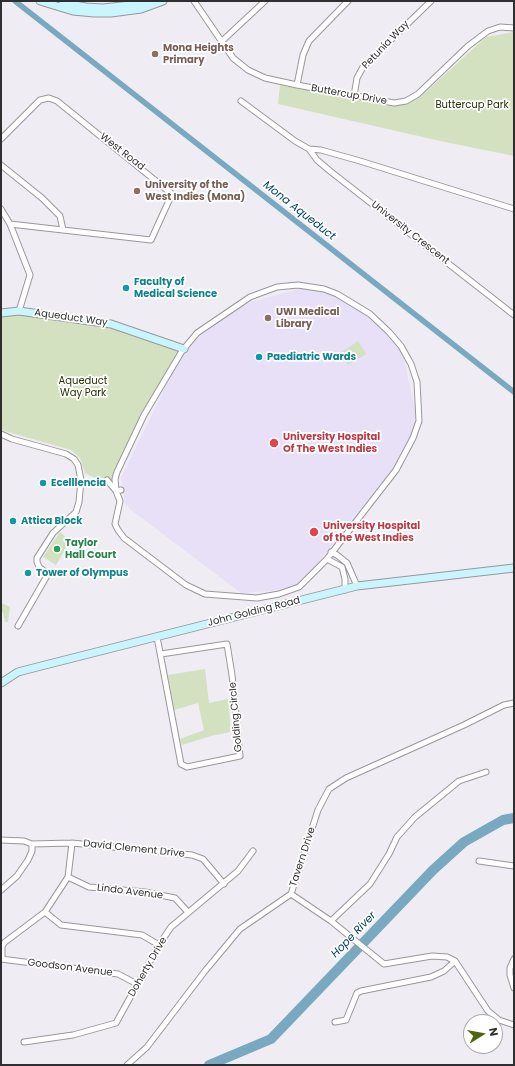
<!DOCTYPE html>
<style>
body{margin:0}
#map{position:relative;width:515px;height:1066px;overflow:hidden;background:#efedf3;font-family:Poppins,sans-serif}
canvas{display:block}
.frame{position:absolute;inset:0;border:2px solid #2f2e31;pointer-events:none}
.north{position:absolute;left:463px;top:1014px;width:40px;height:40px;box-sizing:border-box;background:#fff;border:1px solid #acabad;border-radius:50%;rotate:79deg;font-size:11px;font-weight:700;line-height:16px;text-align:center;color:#2f2e31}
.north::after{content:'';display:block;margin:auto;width:14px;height:18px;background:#50630e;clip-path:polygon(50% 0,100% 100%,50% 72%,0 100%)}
</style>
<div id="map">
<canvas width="515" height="1066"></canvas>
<div class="frame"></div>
<div class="north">N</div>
</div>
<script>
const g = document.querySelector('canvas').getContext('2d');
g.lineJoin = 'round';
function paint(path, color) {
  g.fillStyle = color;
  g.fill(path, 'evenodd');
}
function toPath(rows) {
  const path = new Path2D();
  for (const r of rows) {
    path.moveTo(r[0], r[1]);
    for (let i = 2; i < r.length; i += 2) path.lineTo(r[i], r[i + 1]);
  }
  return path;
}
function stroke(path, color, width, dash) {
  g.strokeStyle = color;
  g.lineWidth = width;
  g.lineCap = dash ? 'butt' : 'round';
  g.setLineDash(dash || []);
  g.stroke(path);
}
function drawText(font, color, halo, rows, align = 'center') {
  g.font = font + ' Poppins,sans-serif';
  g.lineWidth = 3.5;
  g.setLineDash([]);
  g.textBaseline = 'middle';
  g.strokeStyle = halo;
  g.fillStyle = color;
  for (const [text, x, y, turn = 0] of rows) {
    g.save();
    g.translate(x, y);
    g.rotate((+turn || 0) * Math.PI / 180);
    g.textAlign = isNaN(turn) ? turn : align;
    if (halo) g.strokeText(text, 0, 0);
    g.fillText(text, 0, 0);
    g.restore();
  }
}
const medical = toPath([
 [308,286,324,289,360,307,401,346,418,422,406,451,299,587,271,591,241,593,131,510,125,503,121,478,184,349,238,306]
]);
const green = toPath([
 [514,32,514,156,440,141,278,104,280,85,389,106,411,102,420,97,486,37],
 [24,314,111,326,181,351,148,405,113,487,85,473,80,458,71,450,1,430,1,315],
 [358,341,366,354,348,365,340,353],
 [60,532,70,541,56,565,43,557],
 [1,603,10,607,8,622,5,622,3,612,1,612],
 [205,669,209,703,228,699,231,732,211,736,182,745,180,739,204,730,198,703,174,710,168,675]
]);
const canal = toPath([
 [15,1,514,392]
]);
const river = toPath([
 [209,1065,271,1039,433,870,464,842,503,820,514,818]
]);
const street = toPath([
 [194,1,233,58,248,70,265,78,297,85,394,103,406,101,418,94,468,46,488,31,500,27,514,28],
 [221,42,265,1],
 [297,85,303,55,309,41,348,1],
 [354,96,357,78,363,67,431,1],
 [241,101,295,141,309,149,321,150,360,161,514,209],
 [1,139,40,100,49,98,57,101,172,194,151,240,10,224],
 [309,149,317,160,330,171,514,315],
 [1,165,42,198,60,216,63,230],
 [1,209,10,224,30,275,19,311],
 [298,285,324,289,337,294,370,314,389,332,401,346,411,364,417,382,419,421,413,438,396,470,327,559,299,587,279,594,257,598,205,594,186,585,124,538,118,530,115,524,120,501,116,491,115,479,117,472,144,415,182,351,197,333,250,297,277,287,298,285],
 [1,434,12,439,66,454,74,459,78,465,81,480,79,502,76,512,53,533,37,558,37,562,39,567,48,574,18,626],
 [107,480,116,491,121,490],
 [331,552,337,555,347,563,357,586],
 [327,559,342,567,345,579,345,590],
 [157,637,181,764,187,767,240,756,232,675,227,644,161,654],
 [1,840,24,841,32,844,72,843,192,855,203,859,224,884],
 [479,861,514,866],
 [68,877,89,887,145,892,175,898,188,912],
 [1,890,17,876,28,860,32,851,32,844],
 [291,894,331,921,384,964,432,956,447,957,455,961,488,1011,499,1020,514,1025],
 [45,912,61,925,142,935,159,945],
 [331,921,370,884,389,854,397,837,415,817,459,781,486,772],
 [1,959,118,974,137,984],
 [2,959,2,946,5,942,45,912,68,877,72,843],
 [514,959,510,968,510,975,514,988],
 [335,1022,346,1020,357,993,361,991,431,977,444,971,455,961],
 [24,1042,73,1035,116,1023,159,945,171,927,238,871,253,851],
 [127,1065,147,1047,205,971,240,929,291,894,318,810,329,789,346,778,464,725,504,705,514,703]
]);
const secondary = toPath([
 [40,1,73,11,94,13,111,13,141,9,163,1],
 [63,3,86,7,103,8,131,5,147,1],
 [1,313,19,311,111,324,184,349],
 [1,683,18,672,45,665,357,586,514,568]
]);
const markers = [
 [155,54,4,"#8d6e63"],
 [137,191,4,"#8d6e63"],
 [126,288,4,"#0f9aa8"],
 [268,318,4,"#8d6e63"],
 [259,357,4,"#0f9aa8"],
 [274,443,5,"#e0444e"],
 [43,483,4,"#0f9aa8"],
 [13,521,4,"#0f9aa8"],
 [314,532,5,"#e0444e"],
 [57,549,4,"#2e9e5b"],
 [28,573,4,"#0f9aa8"]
];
const streetNames = [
 ["Petunia Way",386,45,-46],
 ["Buttercup Drive",349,95,10],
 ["West Road",122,152,38],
 ["University Crescent",410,233,38],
 ["Aqueduct Way",71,318,8],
 ["John Golding Road",254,612,-14],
 ["Golding Circle",236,717,-95],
 ["David Clement Drive",134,849,6],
 ["Tavern Drive",303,857,-72],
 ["Lindo Avenue",130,892,7],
 ["Doherty Drive",148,967,-60],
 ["Goodson Avenue",70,968,7]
];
const educationNames = [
 ["Mona Heights",163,48],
 ["Primary",163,60],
 ["University of the",145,185],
 ["West Indies (Mona)",145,197],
 ["UWI Medical",276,312],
 ["Library",276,324]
];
const parkNames = [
 ["Buttercup Park",472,105],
 ["Aqueduct",83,381],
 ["Way Park",83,393]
];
const cultureNames = [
 ["Faculty of",134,282],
 ["Medical Science",134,294],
 ["Paediatric Wards",267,357],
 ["Ecelllencia",51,483],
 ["Attica Block",21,521],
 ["Tower of Olympus",36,573]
];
const healthNames = [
 ["University Hospital",283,437],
 ["Of The West Indies",283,449],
 ["University Hospital",323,526],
 ["of the West Indies",323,538]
];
const leisureNames = [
 ["Taylor",65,543],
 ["Hall Court",65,555]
];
const waterNames = [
 ["Mona Aqueduct",299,211,38],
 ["Hope River",354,935,-46]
];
paint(medical, '#e7e0f6');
paint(green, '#d4e1c0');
stroke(canal, '#78a9c0', 5.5);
stroke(river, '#78a9c0', 10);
stroke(street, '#99969c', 7);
stroke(secondary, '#99969c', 9);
stroke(street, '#fff', 5);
stroke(secondary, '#c9f6fe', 7);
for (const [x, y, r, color] of markers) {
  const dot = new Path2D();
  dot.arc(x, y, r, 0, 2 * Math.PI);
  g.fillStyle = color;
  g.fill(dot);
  stroke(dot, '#fff', 1.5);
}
drawText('10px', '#2f2e31', '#fff', streetNames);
drawText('bold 10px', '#785e54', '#fff', educationNames, 'left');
drawText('10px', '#253200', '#fff', parkNames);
drawText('bold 10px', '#0d838f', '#fff', cultureNames, 'left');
drawText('bold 10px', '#be3a42', '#fff', healthNames, 'left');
drawText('bold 10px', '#27864d', '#fff', leisureNames, 'left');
drawText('italic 11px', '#00445c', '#fff', waterNames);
</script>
